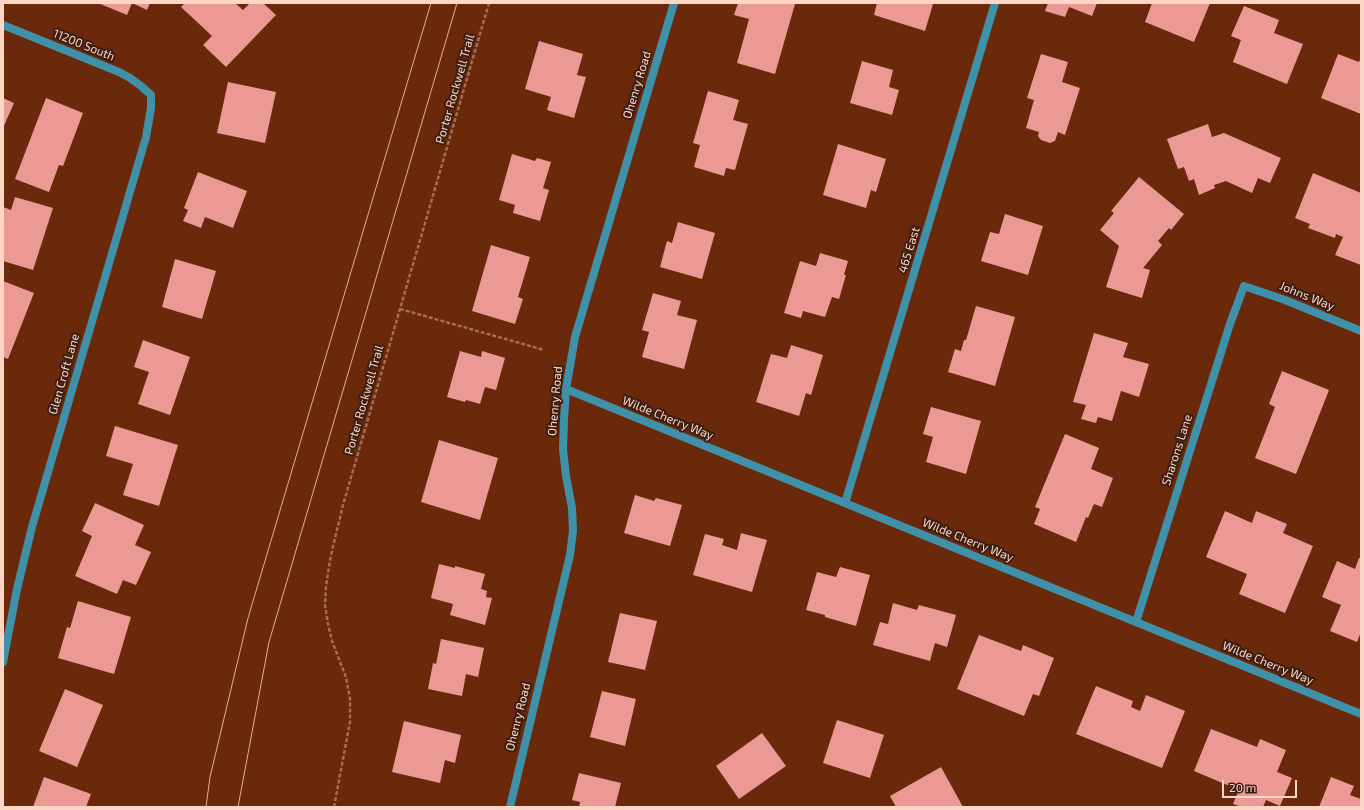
<!DOCTYPE html>
<style>
body{margin:0}
#map{position:relative;width:1364px;height:810px;overflow:hidden;background:#6a290b;font-family:"Exo 2",sans-serif}
canvas{display:block}
.frame{position:absolute;inset:0;border:4px solid #fed6c6;pointer-events:none}
.scale{position:absolute;left:1222px;top:780px;width:75px;height:18px;box-sizing:border-box;border:2px solid #fed6c6;border-top:0;padding-left:5px;font-size:12px;line-height:14px;white-space:nowrap;color:#fed6c6;-webkit-text-stroke:3px #3b1d12;paint-order:stroke}
</style>
<div id="map">
<canvas width="1364" height="810"></canvas>
<div class="frame"></div>
<div class="scale">20 m</div>
</div>
<script>
const g = document.querySelector('canvas').getContext('2d');
g.lineJoin = 'round';
function paint(path, color) {
  g.fillStyle = color;
  g.fill(path, 'evenodd');
}
function toPath(rows) {
  const path = new Path2D();
  for (const r of rows) {
    path.moveTo(r[0], r[1]);
    for (let i = 2; i < r.length; i += 2) path.lineTo(r[i], r[i + 1]);
  }
  return path;
}
function stroke(path, color, width, dash) {
  g.strokeStyle = color;
  g.lineWidth = width;
  g.lineCap = dash ? 'butt' : 'round';
  g.setLineDash(dash || []);
  g.stroke(path);
}
function drawText(font, color, halo, rows, align = 'center') {
  g.font = font + ' "Exo 2",sans-serif';
  g.lineWidth = 4;
  g.setLineDash([]);
  g.textBaseline = 'middle';
  g.strokeStyle = halo;
  g.fillStyle = color;
  for (const [text, x, y, turn = 0] of rows) {
    g.save();
    g.translate(x, y);
    g.rotate((+turn || 0) * Math.PI / 180);
    g.textAlign = isNaN(turn) ? turn : align;
    if (halo) g.strokeText(text, 0, 0);
    g.fillText(text, 0, 0);
    g.restore();
  }
}
const building = toPath([
 [98,3,150,3,147,10,132,3,127,15],
 [185,3,235,3,243,10,250,3,263,3,276,15,226,67,203,45,212,36,181,7],
 [738,3,791,3,795,4,775,74,737,63,749,19,734,15],
 [877,3,929,3,933,4,925,31,874,15],
 [1048,3,1097,3,1092,16,1069,7,1065,17,1045,11],
 [1152,3,1210,3,1194,42,1145,22],
 [1244,6,1279,20,1274,33,1303,44,1287,84,1233,62,1241,40,1231,36],
 [539,41,583,54,577,75,586,77,574,118,547,110,551,97,525,89],
 [1041,54,1068,62,1062,82,1080,88,1065,135,1058,132,1055,141,1050,143,1041,140,1038,136,1039,132,1026,128,1034,100,1027,98],
 [1338,54,1359,62,1361,57,1361,114,1321,98],
 [862,61,893,70,889,87,899,90,892,115,850,103],
 [228,82,276,92,265,143,217,133],
 [708,91,739,100,733,120,748,124,735,170,726,168,724,176,694,167,700,145,693,143],
 [3,98,14,103,3,128],
 [46,98,83,113,63,166,59,165,49,192,15,179],
 [1208,124,1212,137,1224,133,1281,158,1270,183,1258,178,1252,193,1226,181,1214,185,1215,188,1199,195,1194,179,1189,181,1184,167,1178,169,1167,139],
 [838,144,886,159,876,192,871,190,866,208,823,195],
 [512,154,535,161,537,158,551,162,543,188,549,190,540,221,513,213,515,205,499,200],
 [198,172,247,191,233,228,205,217,201,228,183,221,188,210,184,208],
 [1313,173,1361,193,1361,265,1335,255,1343,237,1336,234,1335,238,1308,228,1310,224,1295,218],
 [1139,177,1184,214,1171,230,1169,228,1158,241,1162,245,1143,268,1150,270,1142,298,1106,287,1119,246,1100,230,1114,213,1111,211],
 [15,197,53,208,33,270,3,261,3,207,11,210],
 [1005,214,1043,226,1028,275,981,261,990,232,999,234],
 [678,222,715,233,702,279,660,267,667,241,672,243],
 [491,245,530,257,518,297,523,299,515,324,472,311],
 [820,253,848,261,844,275,846,275,839,299,832,297,825,317,803,311,801,318,784,313,800,261,816,266],
 [175,259,216,271,202,319,162,307],
 [3,281,34,293,8,359,3,357],
 [653,293,681,301,677,315,697,320,684,369,642,357,649,332,642,330],
 [976,306,1015,317,995,386,948,372,955,349,961,351,964,340,966,340],
 [1094,333,1128,343,1123,357,1149,364,1139,397,1121,391,1112,421,1098,417,1096,423,1081,419,1086,405,1073,402],
 [143,340,190,357,170,415,138,404,149,372,134,367],
 [791,345,823,355,811,395,806,393,799,416,756,402,771,354,787,358],
 [460,351,481,357,482,351,505,358,496,390,485,387,480,404,466,400,465,402,447,397],
 [1282,371,1329,390,1296,474,1255,458,1275,407,1269,404],
 [931,407,981,421,966,474,926,462,933,437,923,434],
 [115,426,178,445,159,506,123,495,133,464,106,456],
 [1065,434,1099,448,1091,469,1113,478,1102,507,1094,504,1088,518,1086,517,1076,542,1034,524,1040,509,1035,507],
 [439,440,498,458,480,520,421,502],
 [635,495,654,501,656,498,682,505,670,546,624,533],
 [95,503,144,525,135,545,151,552,136,585,123,580,117,594,75,576,92,536,82,531],
 [1225,511,1252,523,1256,511,1287,524,1283,533,1313,546,1285,613,1239,594,1247,574,1206,557],
 [741,533,767,540,752,592,693,575,705,534,724,539,722,545,737,550],
 [1359,558,1361,558,1361,632,1357,642,1330,631,1341,605,1322,597,1337,561,1355,569],
 [439,564,455,568,455,566,485,574,481,589,487,591,486,597,492,598,485,625,450,615,453,604,431,598],
 [840,567,870,575,856,626,825,617,825,615,806,610,817,572,836,577],
 [78,601,131,617,114,674,58,658,67,627,70,628],
 [893,603,917,610,919,605,956,615,947,647,935,643,930,661,873,645,880,622,888,624],
 [620,613,657,621,645,670,608,662],
 [979,635,1021,651,1023,645,1054,658,1039,696,1033,694,1024,716,957,689],
 [441,639,484,648,478,677,466,674,462,696,428,689,433,663,436,664],
 [1096,686,1133,701,1131,707,1140,711,1146,695,1185,711,1162,768,1076,734],
 [65,689,103,705,77,767,39,751],
 [602,691,636,699,625,746,590,737],
 [837,720,884,735,870,778,823,763],
 [404,721,461,735,455,763,445,760,440,783,392,772],
 [1211,729,1257,747,1260,739,1286,750,1277,772,1292,778,1280,806,1266,800,1263,807,1242,807,1233,804,1239,790,1194,771],
 [762,733,786,766,739,799,716,766],
 [941,767,963,807,896,807,890,796],
 [579,773,621,783,615,807,579,807,580,802,572,800],
 [44,777,91,794,86,807,33,807],
 [1331,777,1354,786,1350,795,1361,799,1361,807,1319,807]
]);
const path = toPath([
 [400,309,544,350],
 [334,807,350,722,350,699,346,677,332,641,328,624,325,605,326,586,331,555,343,505,489,3]
]);
const street = toPath([
 [3,25,119,72,130,78,141,86,151,95,151,108,146,137,32,527,17,589,3,662],
 [566,389,1361,714],
 [845,503,995,3],
 [1136,622,1230,324,1244,286,1285,300,1361,331],
 [510,807,570,555,573,531,572,508,566,476,563,449,564,419,566,389,575,337,674,3]
]);
const tram = toPath([
 [206,807,210,777,248,618,431,3],
 [238,807,269,642,457,3]
]);
const streetNames = [
 ["11200 South",84,45,22],
 ["Ohenry Road",637,85,-73],
 ["Porter Rockwell Trail",455,89,-74],
 ["465 East",909,250,-73],
 ["Johns Way",1307,296,22],
 ["Glen Croft Lane",64,374,-74],
 ["Porter Rockwell Trail",364,400,-74],
 ["Ohenry Road",555,401,-85],
 ["Wilde Cherry Way",668,418,22],
 ["Sharons Lane",1177,450,-72],
 ["Wilde Cherry Way",968,540,22],
 ["Wilde Cherry Way",1268,663,22],
 ["Ohenry Road",518,717,-76]
];
paint(building, '#ec9895');
stroke(path, '#a46d54', 2.5, [4, 2]);
stroke(street, '#3f91aa', 8);
stroke(tram, '#deb09d', 1);
drawText('12px', '#fed6c6', '#3b1d12', streetNames);
</script>
